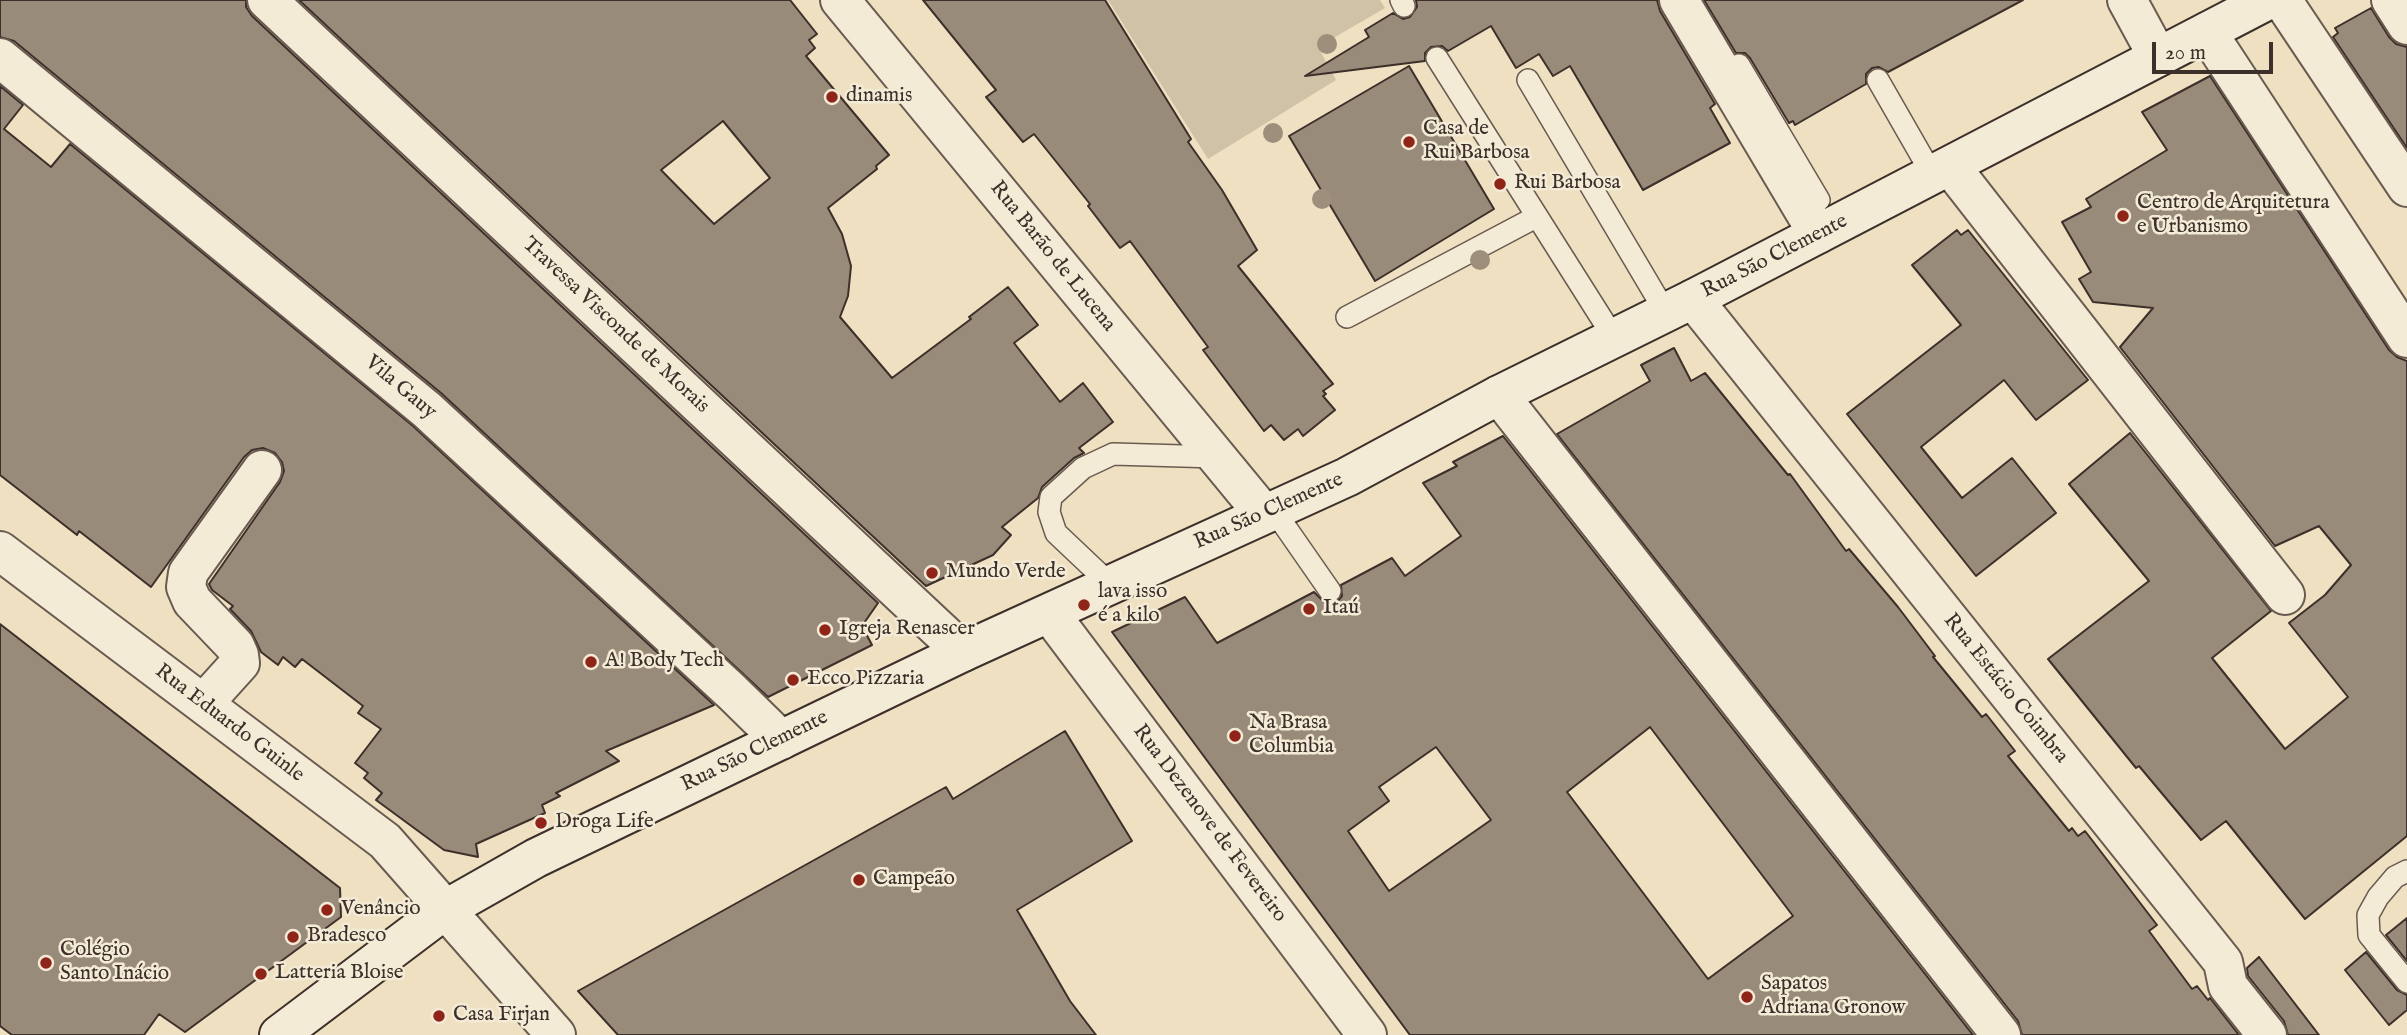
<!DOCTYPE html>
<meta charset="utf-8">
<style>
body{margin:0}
#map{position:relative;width:2407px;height:1035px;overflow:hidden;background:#eee0c1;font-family:"IM FELL English",serif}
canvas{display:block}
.scale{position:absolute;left:2152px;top:42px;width:121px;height:32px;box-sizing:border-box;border:4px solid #3d2f2a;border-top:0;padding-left:9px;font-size:21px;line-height:24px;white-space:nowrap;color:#3d2f2a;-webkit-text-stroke:5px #f4ebd7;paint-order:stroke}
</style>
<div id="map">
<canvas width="2407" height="1035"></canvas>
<div class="scale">20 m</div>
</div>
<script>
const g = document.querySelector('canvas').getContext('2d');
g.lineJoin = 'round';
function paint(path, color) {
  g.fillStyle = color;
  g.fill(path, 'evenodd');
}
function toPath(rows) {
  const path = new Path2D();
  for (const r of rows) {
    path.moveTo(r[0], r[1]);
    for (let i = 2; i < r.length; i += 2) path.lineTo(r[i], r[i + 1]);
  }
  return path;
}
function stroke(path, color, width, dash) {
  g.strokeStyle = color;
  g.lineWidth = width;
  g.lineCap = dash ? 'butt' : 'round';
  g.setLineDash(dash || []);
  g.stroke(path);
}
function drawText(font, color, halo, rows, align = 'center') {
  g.font = font + ' "IM FELL English",serif';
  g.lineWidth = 5;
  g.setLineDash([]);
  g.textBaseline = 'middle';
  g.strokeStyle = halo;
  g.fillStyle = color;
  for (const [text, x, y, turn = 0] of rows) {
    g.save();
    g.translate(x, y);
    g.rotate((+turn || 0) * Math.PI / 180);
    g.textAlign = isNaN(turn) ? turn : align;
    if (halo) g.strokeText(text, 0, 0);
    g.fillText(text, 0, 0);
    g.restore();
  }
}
const green = toPath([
 [1108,0,1380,0,1385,8,1318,47,1336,80,1208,159]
]);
const building = toPath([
 [0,0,246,0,246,7,252,16,878,603,862,626,872,645,768,697,441,393,14,41,0,37,0,0],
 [299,0,790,0,817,34,809,40,815,48,806,56,889,155,876,166,877,169,828,208,842,234,851,266,848,296,840,317,892,378,971,319,969,317,1008,287,1038,325,1014,343,1060,402,1083,383,1113,422,1079,448,1084,453,1074,458,1042,487,1038,498,1002,527,1011,535,993,555,926,586,299,0],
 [723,121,770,178,714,224,661,170,723,121],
 [923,0,1105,0,1191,139,1188,142,1222,190,1257,250,1238,266,1333,384,1323,391,1326,394,1323,396,1335,410,1303,436,1298,429,1284,440,1271,425,1264,431,1203,350,1208,347,1130,241,1120,248,1088,206,1090,204,1034,134,1023,142,986,97,996,90,923,0],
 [1416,0,1657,0,1660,11,1715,104,1710,108,1730,143,1643,190,1570,66,1553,76,1539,54,1516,68,1491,26,1448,51,1442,46,1431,47,1425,53,1425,61,1305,76,1369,37,1365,30,1393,13,1403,19,1410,17,1417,7,1416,0],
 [1704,0,2023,0,1888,72,1879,67,1872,68,1866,74,1866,84,1795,125,1793,121,1789,123,1750,58,1745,53,1736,53,1704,0],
 [2371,8,2389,37,2396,44,2407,47,2407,148,2333,37,2338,33,2335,28,2371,8],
 [1409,66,1494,209,1375,281,1289,136,1409,66],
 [2210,76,2389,350,2397,357,2407,361,2407,836,2305,919,2226,821,2201,840,2139,766,2136,768,2048,659,2149,581,2069,484,2130,433,2271,611,2212,658,2285,749,2348,697,2289,623,2325,595,2351,565,2319,526,2275,546,2120,347,2153,308,2093,302,2079,279,2091,272,2062,222,2091,207,2086,199,2167,150,2142,112,2210,76],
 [0,86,23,105,4,129,51,167,70,144,413,426,714,705,606,751,619,761,556,793,560,796,542,805,545,813,476,844,478,857,444,850,376,800,382,793,364,778,368,773,355,763,381,729,358,713,363,706,302,659,295,667,283,657,278,665,261,652,251,631,230,609,233,606,212,590,209,584,280,482,284,471,282,462,275,453,263,448,252,450,244,457,151,587,79,531,77,535,0,475,0,86],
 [1957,230,1961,235,1968,230,2088,380,2036,420,2004,380,1921,447,1962,498,2012,458,2056,513,1976,576,1847,414,1961,325,1912,265,1957,230],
 [1674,348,1691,381,1705,373,1788,475,1790,474,1846,551,1849,549,1898,607,1935,656,1933,657,1982,717,1986,714,2015,751,2008,756,2069,831,2072,828,2078,836,2085,831,2157,925,2149,931,2192,989,2197,986,2208,1000,2210,998,2239,1035,2022,1035,2018,1021,1557,434,1650,381,1641,365,1674,348],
 [1503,436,1973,1035,1410,1035,1112,632,1185,597,1217,643,1314,592,1325,603,1337,602,1342,596,1341,585,1392,558,1405,576,1461,536,1423,483,1457,466,1453,462,1503,436],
 [1650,727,1793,916,1708,979,1567,792,1650,727],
 [1436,747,1491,820,1389,891,1348,831,1389,801,1379,787,1436,747],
 [0,624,340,888,341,917,185,1032,159,1014,144,1035,12,1035,0,1026,0,624],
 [1065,731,1132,841,1017,910,1070,1001,1096,1035,618,1035,578,991,946,787,953,799,1065,731],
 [2407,918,2407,961,2386,935,2407,918],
 [2366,952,2397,990,2407,995,2407,1010,2389,1025,2345,970,2366,952],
 [2259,957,2319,1035,2288,1035,2284,1021,2248,976,2247,968,2259,957]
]);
const lane = toPath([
 [1401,0,1404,6],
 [1437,58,1614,338],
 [1739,65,1819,200],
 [1528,80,1666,313],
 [1878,80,1933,176],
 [1347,317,1536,217],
 [1273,509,1330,591],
 [1111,585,1056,533,1049,512,1051,497,1083,468,1113,454,1217,457],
 [2407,871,2395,877,2378,897,2368,915,2369,935,2407,982]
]);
const street = toPath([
 [267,0,963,652],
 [840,0,1263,513],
 [1679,0,1818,234],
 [2127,0,2158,57],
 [2282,0,2407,187],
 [2391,0,2407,25],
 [2207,32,2407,338],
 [0,58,427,410,732,692,781,740],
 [1951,167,2285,595],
 [1693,299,2223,962,2228,986,2267,1035],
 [1499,395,2001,1035],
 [0,551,385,841,556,1035],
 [1050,614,1367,1035],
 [203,704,240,663,239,655,235,646,192,601,186,587,188,573,262,470]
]);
const secondary = toPath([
 [279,1035,446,909,536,858,963,652,1347,477,1499,395,1693,299,2268,0]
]);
const trees = [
 [1327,44],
 [1273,133],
 [1322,199],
 [1480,260]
];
const markers = [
 [832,97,7,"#8f2418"],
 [1409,142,7,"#8f2418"],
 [1500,184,7,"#8f2418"],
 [2123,216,7,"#8f2418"],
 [932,573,7,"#8f2418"],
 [1084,605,7,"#8f2418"],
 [1309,609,7,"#8f2418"],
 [825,630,7,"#8f2418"],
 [591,662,7,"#8f2418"],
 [793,680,7,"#8f2418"],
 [1235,736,7,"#8f2418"],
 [541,823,7,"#8f2418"],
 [859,880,7,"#8f2418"],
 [327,910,7,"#8f2418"],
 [293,937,7,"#8f2418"],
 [46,963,7,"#8f2418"],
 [261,974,7,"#8f2418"],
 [1747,997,7,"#8f2418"],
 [439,1016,7,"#8f2418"]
];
const poiNames = [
 ["dinamis",846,97],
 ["Casa de",1423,130],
 ["Rui Barbosa",1423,154],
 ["Rui Barbosa",1514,184],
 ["Centro de Arquitetura",2137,204],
 ["e Urbanismo",2137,228],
 ["Mundo Verde",946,573],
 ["lava isso",1098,593],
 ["é a kilo",1098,617],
 ["Itaú",1323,609],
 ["Igreja Renascer",839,630],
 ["A! Body Tech",605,662],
 ["Ecco Pizzaria",807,680],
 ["Na Brasa",1249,724],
 ["Columbia",1249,748],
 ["Droga Life",555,823],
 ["Campeão",873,880],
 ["Venâncio",341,910],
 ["Bradesco",307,937],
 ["Colégio",60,951],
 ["Santo Inácio",60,975],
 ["Latteria Bloise",275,974],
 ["Sapatos",1761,985],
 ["Adriana Gronow",1761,1009],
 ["Casa Firjan",453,1016]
];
const streetNames = [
 ["Rua Barão de Lucena",1052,257,51],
 ["Rua São Clemente",1775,257,-27],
 ["Travessa Visconde de Morais",615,326,43],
 ["Vila Gauy",400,388,40],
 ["Rua São Clemente",1269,512,-24],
 ["Rua Estácio Coimbra",2005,689,51],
 ["Rua Eduardo Guinle",229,724,37],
 ["Rua São Clemente",755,752,-26],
 ["Rua Dezenove de Fevereiro",1209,824,53]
];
paint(green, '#d0c2a7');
paint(building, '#998b79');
stroke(building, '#3d2f2a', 2);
stroke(lane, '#695b50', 24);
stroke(street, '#695b50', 42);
stroke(secondary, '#3d2f2a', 42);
stroke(lane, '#f4ebd7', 21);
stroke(street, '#f4ebd7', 38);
stroke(secondary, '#f4ebd7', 38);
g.fillStyle = '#9d8f7c';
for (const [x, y] of trees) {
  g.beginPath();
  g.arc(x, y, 10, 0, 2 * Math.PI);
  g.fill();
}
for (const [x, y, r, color] of markers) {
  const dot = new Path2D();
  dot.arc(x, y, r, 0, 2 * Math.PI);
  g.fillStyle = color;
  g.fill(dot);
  stroke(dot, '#f4ebd7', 2.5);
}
drawText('21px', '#3d2f2a', '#f4ebd7', poiNames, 'left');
drawText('21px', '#3d2f2a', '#f4ebd7', streetNames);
</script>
